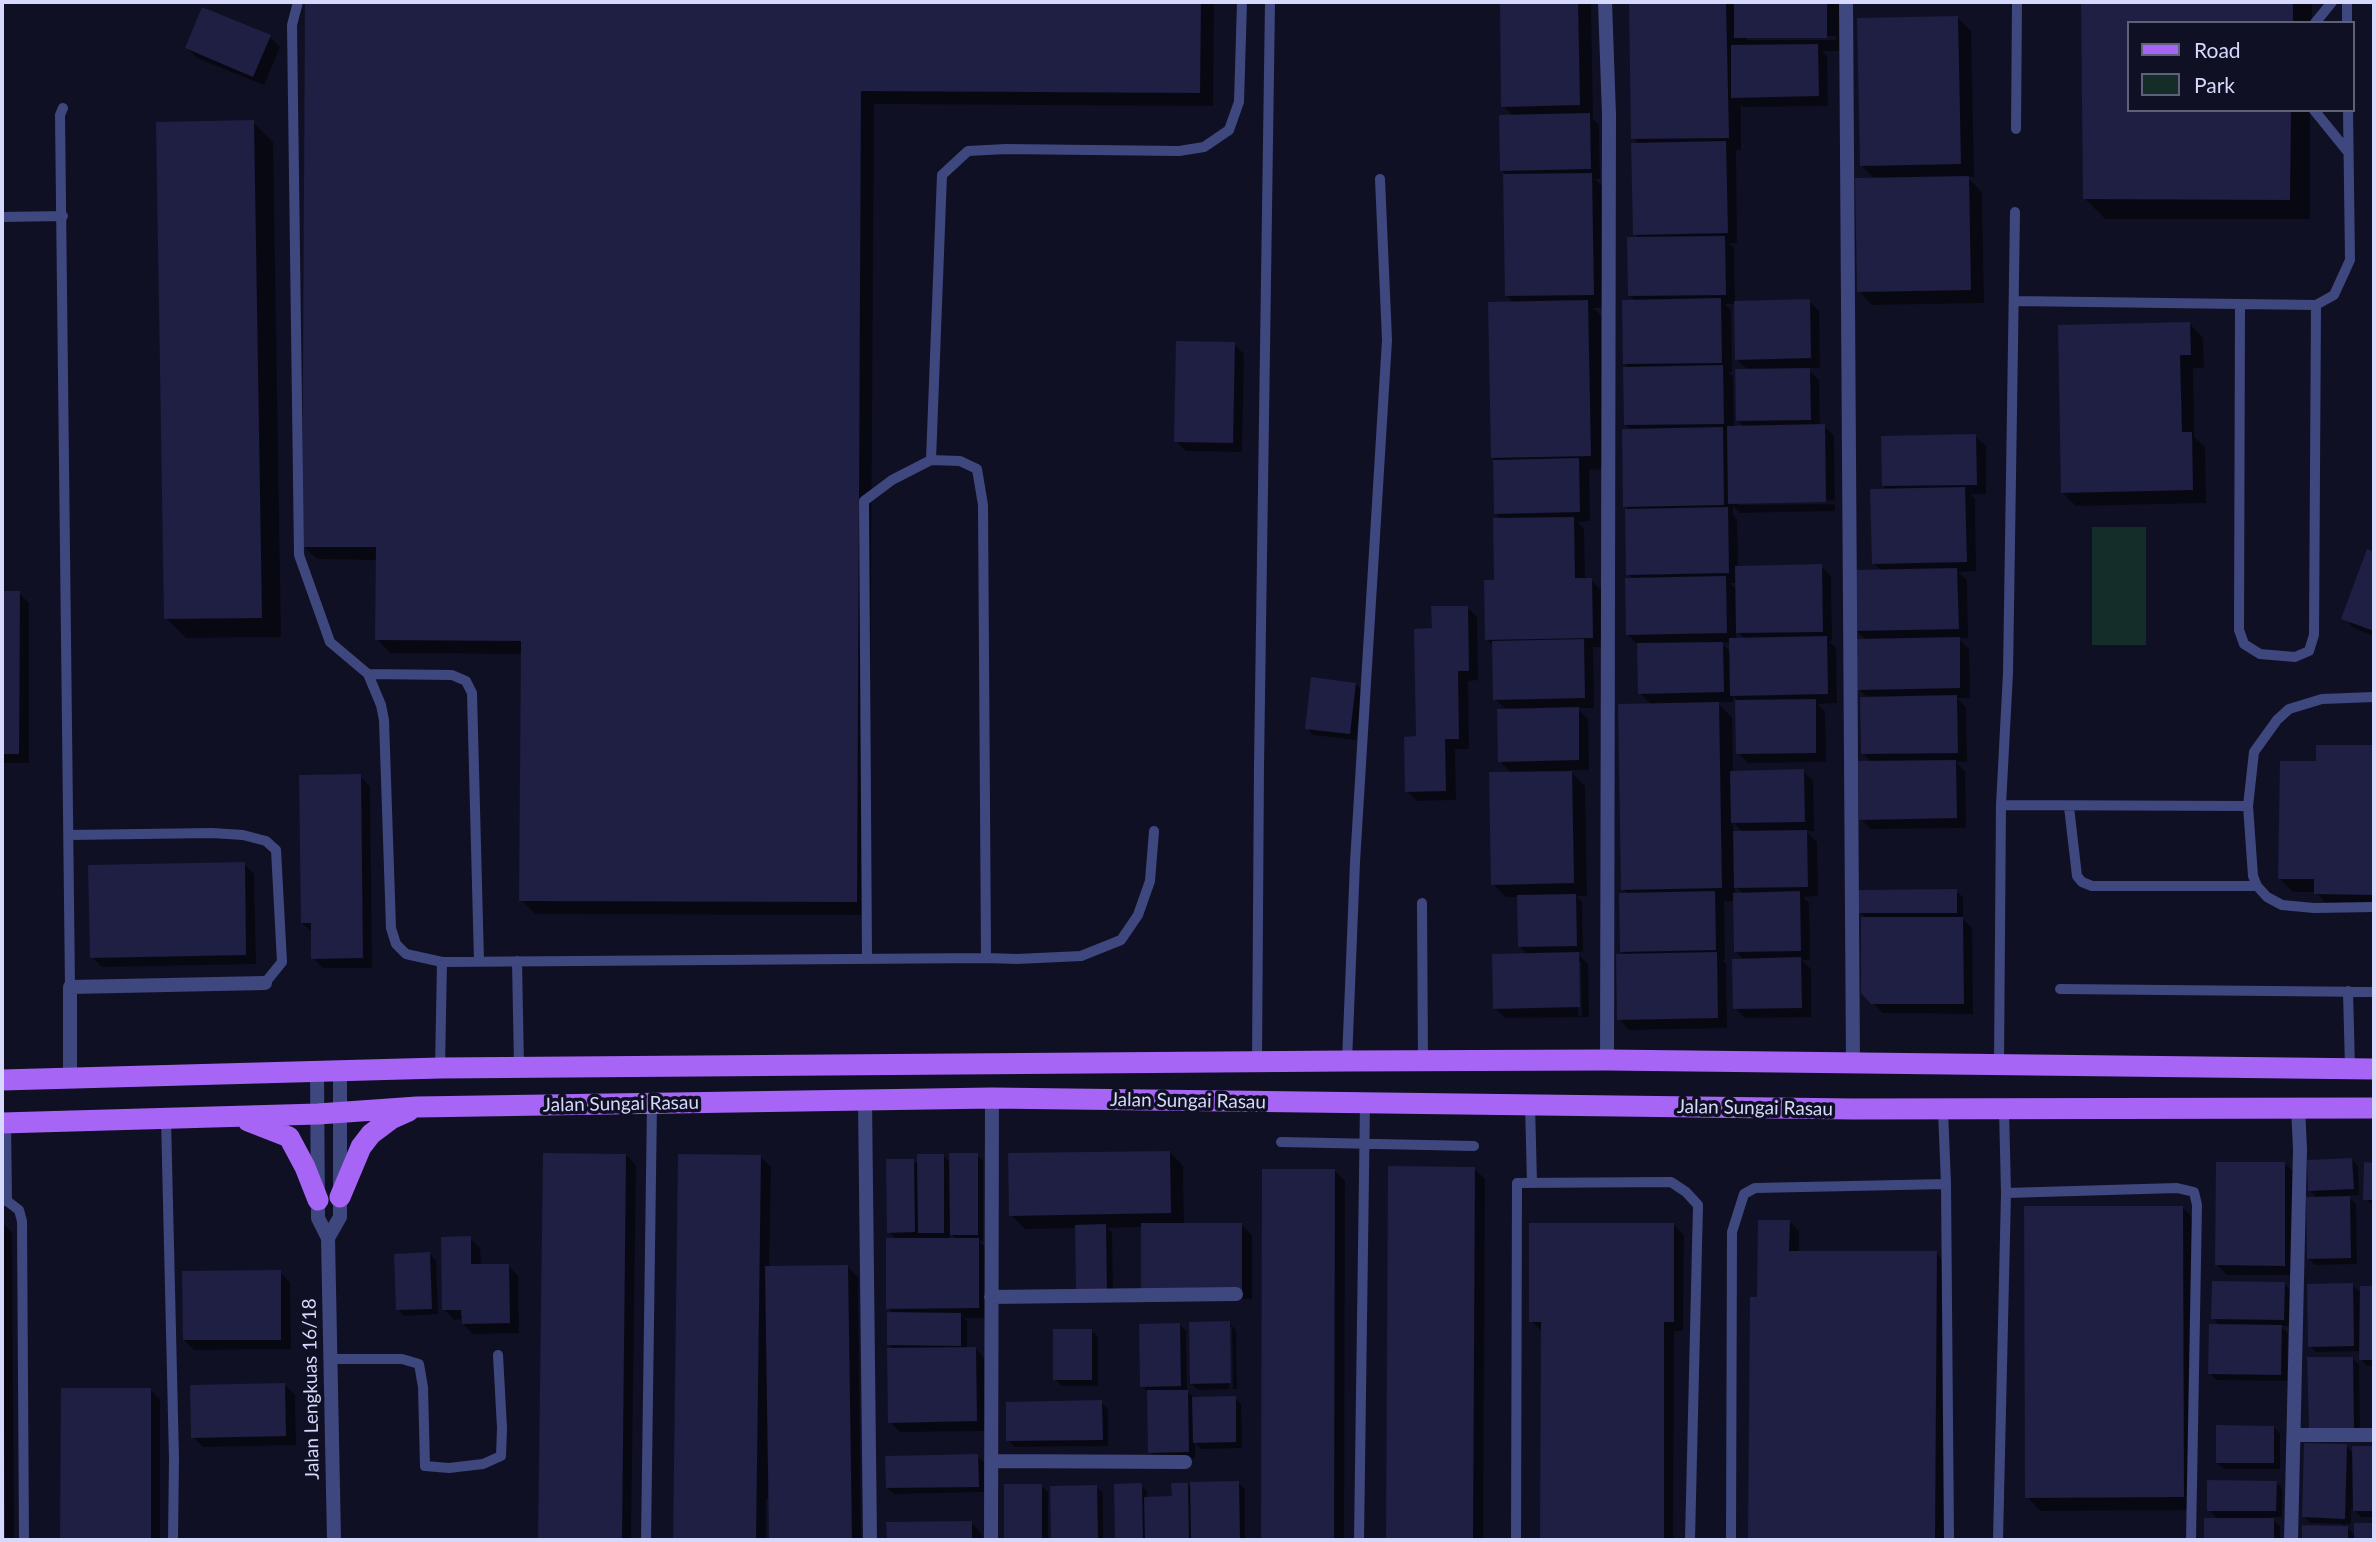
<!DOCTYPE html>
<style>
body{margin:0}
#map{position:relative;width:2376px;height:1542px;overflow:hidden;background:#101024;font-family:Lato,sans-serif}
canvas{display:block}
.frame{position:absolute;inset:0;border:4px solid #d6d8fc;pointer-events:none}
.legend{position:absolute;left:2127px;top:21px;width:228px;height:91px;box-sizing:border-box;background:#101024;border:2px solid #5f607a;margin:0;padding:9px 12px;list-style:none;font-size:21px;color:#d6d8fc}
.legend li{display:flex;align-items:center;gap:14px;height:35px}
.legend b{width:35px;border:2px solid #5f607a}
</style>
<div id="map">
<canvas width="2376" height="1542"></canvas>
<div class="frame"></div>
<ul class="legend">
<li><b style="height:9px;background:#a665f4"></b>Road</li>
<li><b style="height:19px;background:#142d28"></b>Park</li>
</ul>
</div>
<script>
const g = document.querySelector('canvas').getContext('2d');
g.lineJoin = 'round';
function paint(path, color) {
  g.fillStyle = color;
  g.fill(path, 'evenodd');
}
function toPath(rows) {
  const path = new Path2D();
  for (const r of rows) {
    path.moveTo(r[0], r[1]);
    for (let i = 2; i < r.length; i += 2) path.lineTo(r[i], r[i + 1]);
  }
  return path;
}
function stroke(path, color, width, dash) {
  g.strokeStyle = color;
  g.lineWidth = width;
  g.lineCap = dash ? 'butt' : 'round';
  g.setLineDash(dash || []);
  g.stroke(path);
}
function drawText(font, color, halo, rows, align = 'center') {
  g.font = font + ' Lato,sans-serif';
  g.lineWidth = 7;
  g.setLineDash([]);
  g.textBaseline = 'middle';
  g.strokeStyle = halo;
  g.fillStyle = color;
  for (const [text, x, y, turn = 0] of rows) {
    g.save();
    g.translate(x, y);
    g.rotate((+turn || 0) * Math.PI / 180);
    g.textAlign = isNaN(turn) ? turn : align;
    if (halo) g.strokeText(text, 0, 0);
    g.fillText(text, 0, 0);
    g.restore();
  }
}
const green = toPath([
 [2092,527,2146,527,2146,645,2092,645]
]);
const shadow = toPath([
 [381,2,1214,2,1213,106,874,104,869,915,535,914,521,900,523,654,390,653,377,639,377,560,317,559,303,546],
 [1501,2,1591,2,1593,119,1599,125,1600,179,1595,179,1604,188,1607,308,1593,308,1601,315,1604,469,1589,470,1590,521,1577,522,1584,528,1585,580,1591,580,1601,590,1602,647,1593,647,1594,708,1577,708,1588,719,1589,770,1569,770,1585,786,1587,896,1576,896,1582,902,1583,952,1576,952,1588,964,1589,1017,1505,1018,1495,1008,1528,955,1520,946,1519,897,1506,897,1493,884,1512,774,1500,761,1507,710,1495,699,1494,647,1487,639,1496,582,1502,520,1495,513,1493,457,1514,303,1506,295,1507,176,1502,170,1514,116,1503,106],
 [1577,962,1581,962,1582,1016,1578,1016],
 [1631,2,1840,2,1840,51,1822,51,1827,56,1828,106,1743,107,1741,104,1741,150,1736,150,1737,243,1729,243,1734,248,1735,302,1809,301,1819,311,1820,368,1807,368,1819,380,1820,426,1824,426,1834,436,1835,511,1740,513,1733,506,1733,515,1737,519,1738,567,1821,566,1831,576,1832,641,1829,641,1836,648,1837,703,1818,704,1825,711,1826,762,1748,763,1738,753,1737,700,1733,696,1733,702,1716,702,1732,717,1733,772,1803,771,1813,781,1814,831,1806,831,1817,842,1818,896,1803,897,1809,903,1810,960,1802,960,1811,969,1811,1017,1745,1018,1735,1008,1744,960,1735,951,1734,901,1724,901,1725,959,1722,960,1726,964,1727,1028,1629,1030,1619,1019,1626,956,1621,951,1628,894,1623,889,1652,705,1640,693,1637,644,1627,634,1633,579,1628,574,1629,510,1625,506,1631,430,1625,425,1630,369,1625,364,1636,301,1630,296,1639,239,1635,234,1639,144,1633,138],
 [1836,36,1836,40,1747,40,1747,37],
 [1725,304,1736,304,1737,359,1749,371,1738,421,1745,428,1734,428,1733,377,1728,372,1732,372,1731,310],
 [1835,500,1835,504,1738,505,1738,502],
 [1730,583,1737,583,1737,590],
 [1736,630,1745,639,1736,639],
 [1731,642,1731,652,1721,643],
 [1733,822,1744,833,1734,833],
 [1735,886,1743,894,1735,894],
 [2083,2,2312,2,2312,23,2129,23,2129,110,2310,110,2310,219,2105,219,2085,199],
 [1958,18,1971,31,1974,177,1967,177,1982,192,1984,303,1872,305,1859,291,1876,180,1861,165],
 [270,37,280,47,264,85,197,58,187,48],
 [253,122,273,142,281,637,186,638,166,618],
 [2190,324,2203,338,2204,368,2193,368,2194,437,2205,447,2206,503,2076,506,2062,492],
 [1234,344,1244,354,1242,452,1186,451,1176,441],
 [1975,436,1986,446,1986,494,1970,494,1975,499,1976,571,1958,572,1967,580,1968,638,1958,638,1969,649,1970,698,1957,698,1966,707,1967,762,1956,762,1965,772,1966,828,1871,829,1861,819,1872,763,1863,754,1868,698,1859,689,1866,640,1856,630,1882,571,1873,563,1888,491,1883,486],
 [2368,552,2374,554,2374,636,2354,628,2344,618],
 [2,593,19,593,29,603,29,763,2,763],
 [1467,607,1477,617,1478,680,1468,681,1469,749,1455,749,1456,800,1417,801,1407,791,1418,738,1433,630],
 [1356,684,1362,691,1356,740,1313,735,1307,728],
 [2318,746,2374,747,2374,907,2329,907,2316,892,2293,892,2279,878,2318,763],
 [360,776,370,786,372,968,323,968,313,958,313,933,302,923],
 [244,864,254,874,256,964,102,967,92,957],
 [1956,891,1963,897,1963,919,1972,928,1973,1014,1883,1013,1872,1002,1866,919,1860,912],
 [1170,1152,1183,1166,1184,1225,1241,1225,1252,1235,1252,1299,1153,1300,1143,1227,1107,1228,1112,1232,1113,1297,1085,1298,1077,1228,1025,1229,1011,1215],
 [544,1155,626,1155,636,1165,631,1540,540,1540],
 [943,1155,951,1164,977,1155,983,1161,983,1241,979,1241,988,1250,989,1318,964,1318,967,1321,967,1349,975,1348,985,1359,987,1431,900,1432,890,1422,894,1350,889,1344,894,1314,888,1308,897,1240,889,1232,913,1160,919,1166],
 [950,1233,957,1240,950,1240],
 [679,1156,761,1157,771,1167,769,1267,848,1267,858,1277,861,1540,770,1540,770,1499,766,1499,766,1540,674,1540],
 [2352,1160,2358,1166,2359,1195,2347,1196,2356,1204,2357,1264,2315,1265,2308,1258,2318,1199,2310,1191],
 [2284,1163,2295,1173,2294,1275,2227,1275,2217,1265],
 [2365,1164,2374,1164,2374,1206,2365,1199],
 [1390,1168,1475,1169,1485,1179,1483,1540,1388,1540],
 [1264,1170,1335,1171,1345,1181,1344,1540,1263,1540],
 [2182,1207,2196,1221,2197,1510,2041,1511,2027,1497],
 [1789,1221,1799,1231,1799,1252,1936,1253,1946,1263,1945,1540,1750,1540,1751,1299,1759,1299],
 [2,1222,12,1233,14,1540,2,1540],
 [1674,1225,1684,1235,1683,1331,1674,1331,1673,1540,1542,1540,1542,1331,1531,1321],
 [470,1238,480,1248,481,1266,508,1265,518,1276,519,1333,473,1334,463,1324,463,1319,454,1320,444,1309],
 [430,1254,436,1261,438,1314,404,1316,398,1309],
 [280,1272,290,1282,291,1349,194,1350,184,1340],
 [2284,1283,2290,1290,2290,1326,2280,1326,2288,1333,2287,1381,2216,1380,2210,1373,2220,1326,2213,1318],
 [2352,1285,2362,1294,2362,1288,2374,1288,2374,1366,2367,1366,2361,1359,2361,1351,2316,1352,2310,1346],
 [1229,1323,1236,1330,1237,1389,1233,1389,1232,1327,1228,1327,1229,1389,1198,1390,1191,1383],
 [1180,1325,1186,1331,1187,1391,1194,1398,1235,1398,1241,1404,1242,1448,1201,1449,1195,1442,1195,1458,1157,1458,1150,1452,1149,1393,1142,1386],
 [1092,1331,1098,1337,1098,1386,1062,1386,1055,1379],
 [2352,1358,2359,1365,2360,1433,2310,1428],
 [285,1385,295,1395,296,1445,203,1447,193,1437],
 [62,1389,150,1389,160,1400,160,1540,62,1540],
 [1101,1402,1108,1409,1108,1446,1014,1447,1008,1440],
 [2274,1427,2280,1434,2280,1469,2224,1469,2217,1463],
 [2346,1446,2354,1454,2354,1448,2374,1448,2374,1517,2361,1517,2351,1507,2351,1524,2344,1524,2355,1536,2356,1525,2374,1525,2374,1540,2304,1540,2304,1527,2343,1527,2343,1524,2310,1523,2304,1516],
 [977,1456,984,1462,984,1492,894,1494,887,1488],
 [2276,1482,2282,1489,2282,1517,2271,1517,2280,1526,2280,1540,2206,1540,2206,1520,2218,1520,2209,1510],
 [1238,1483,1245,1489,1245,1540,1117,1540,1116,1486,1141,1485,1147,1492,1147,1498,1173,1498,1188,1484,1192,1489],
 [1006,1486,1042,1486,1048,1492,1048,1540,1006,1540],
 [1096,1487,1103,1493,1103,1540,1053,1540,1052,1488],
 [971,1522,981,1533,982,1540,888,1540,888,1524]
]);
const building = toPath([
 [305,2,1201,2,1200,93,861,91,857,902,519,901,521,641,375,640,376,547,302,547],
 [1500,2,1578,2,1580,105,1501,107],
 [1629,2,1726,2,1729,138,1631,139],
 [1734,2,1827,2,1827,38,1734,38],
 [2081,2,2293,2,2293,23,2129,23,2129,110,2291,110,2290,200,2083,199],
 [202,7,271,35,253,77,185,48],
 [1958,16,1961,164,1860,166,1857,18],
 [1818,44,1819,96,1731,98,1731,45],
 [1590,113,1591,169,1500,171,1499,115],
 [254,120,262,618,164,619,156,122],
 [1726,141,1728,233,1633,235,1631,143],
 [1592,173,1594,295,1505,296,1503,174],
 [1969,176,1971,290,1857,292,1855,178],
 [1725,236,1726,295,1628,296,1627,237],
 [1721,298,1722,363,1623,364,1622,300],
 [1810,299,1811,358,1735,360,1734,301],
 [1588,300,1591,456,1491,458,1488,302],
 [2190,322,2191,355,2180,355,2182,432,2192,432,2193,490,2061,493,2058,325],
 [1176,341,1235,342,1233,443,1174,442],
 [1723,365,1724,424,1624,425,1623,367],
 [1810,368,1811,420,1736,421,1735,369],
 [1825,424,1826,502,1728,504,1727,426],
 [1723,427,1724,505,1623,507,1622,429],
 [1976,434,1977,485,1882,486,1881,436],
 [1579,458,1580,512,1494,514,1493,460],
 [1965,487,1967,562,1872,564,1870,489],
 [1728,507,1729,573,1626,575,1625,509],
 [1574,517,1575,578,1592,578,1593,638,1485,640,1484,580,1494,580,1493,518],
 [2367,549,2374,552,2374,631,2341,619],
 [1822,564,1823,632,1736,633,1735,566],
 [1957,568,1959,629,1854,631,1853,570],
 [1726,576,1727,633,1626,635,1625,578],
 [2,591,20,591,19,754,2,754],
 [1431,606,1468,606,1469,671,1458,671,1459,739,1445,739,1446,791,1405,792,1404,737,1416,736,1414,629,1432,628],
 [1827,636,1828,694,1730,696,1729,638],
 [1960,637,1960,688,1857,690,1856,639],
 [1584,639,1585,698,1493,700,1492,641],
 [1723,642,1724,692,1638,694,1637,643],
 [1311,677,1356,683,1350,734,1305,729],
 [1957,695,1958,753,1861,754,1860,697],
 [1816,699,1816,753,1736,754,1735,700],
 [1719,702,1722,888,1621,890,1618,704],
 [1579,707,1579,760,1498,762,1497,709],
 [2316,745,2374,745,2374,895,2314,894,2314,879,2278,879,2280,761,2316,761],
 [1956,760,1957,818,1859,820,1858,761],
 [1804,769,1805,822,1731,823,1730,771],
 [1572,771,1574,883,1491,885,1489,772],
 [361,774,363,958,311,959,311,923,301,923,299,775],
 [1807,830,1808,887,1734,888,1733,831],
 [245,862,246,955,90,958,88,865],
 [1957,889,1957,913,1858,913,1858,890],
 [1715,891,1716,950,1620,952,1619,893],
 [1800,891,1801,951,1734,952,1733,893],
 [1576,894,1577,946,1518,947,1517,895],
 [1861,917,1963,917,1964,1004,1871,1004,1861,993],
 [1579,952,1580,1007,1493,1009,1492,954],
 [1717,952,1718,1018,1617,1020,1616,954],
 [1801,957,1802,1008,1733,1009,1732,959],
 [1170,1151,1171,1213,1009,1216,1008,1153],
 [543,1153,626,1154,622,1540,538,1540],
 [949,1153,978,1153,978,1235,950,1235],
 [678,1154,761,1155,756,1540,673,1540],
 [917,1154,944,1154,944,1233,918,1233],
 [2352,1158,2354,1189,2308,1191,2307,1160],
 [886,1159,914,1159,915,1232,887,1233],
 [2216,1162,2285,1162,2285,1266,2215,1265],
 [2364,1162,2374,1163,2374,1200,2363,1200],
 [1388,1166,1475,1167,1473,1540,1386,1540],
 [1262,1169,1335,1169,1334,1540,1261,1540],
 [2350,1196,2351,1258,2307,1259,2306,1197],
 [2024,1206,2183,1206,2184,1497,2025,1498],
 [1758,1220,1790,1220,1789,1251,1937,1251,1935,1540,1748,1540,1750,1297,1757,1297],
 [1141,1223,1242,1223,1242,1290,1141,1290],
 [1529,1223,1674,1223,1674,1322,1664,1322,1664,1540,1540,1540,1541,1322,1529,1322],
 [1106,1224,1107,1292,1076,1292,1075,1225],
 [471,1236,471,1264,509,1264,510,1323,462,1324,461,1310,442,1310,441,1237],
 [886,1238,979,1238,979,1308,886,1309],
 [430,1252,432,1309,396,1310,394,1254],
 [848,1265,852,1540,769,1540,765,1266],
 [281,1270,281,1340,183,1340,182,1271],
 [2212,1281,2285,1282,2284,1320,2211,1319],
 [2353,1283,2354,1346,2308,1347,2307,1284],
 [2360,1286,2374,1286,2374,1360,2359,1360],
 [887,1312,961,1313,961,1346,887,1345],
 [1230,1321,1231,1383,1190,1384,1189,1322],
 [1180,1323,1181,1386,1140,1387,1139,1324],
 [2209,1324,2282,1325,2281,1375,2208,1374],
 [1053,1329,1092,1329,1092,1380,1053,1380],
 [976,1347,977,1421,888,1423,887,1348],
 [2307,1357,2353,1357,2354,1428,2309,1429],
 [285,1383,286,1436,191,1438,190,1385],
 [61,1388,151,1388,151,1540,60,1540],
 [1147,1390,1188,1390,1189,1452,1148,1453],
 [1236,1396,1236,1442,1193,1443,1192,1397],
 [1102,1400,1103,1440,1006,1441,1006,1402],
 [2216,1425,2274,1426,2274,1463,2216,1463],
 [2,1432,4,1432,5,1540,2,1540],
 [2304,1443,2347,1444,2345,1519,2302,1517],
 [2352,1446,2374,1446,2374,1511,2353,1511],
 [978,1454,979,1487,886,1488,885,1456],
 [2207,1480,2277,1481,2276,1511,2207,1511],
 [1239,1481,1240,1540,1191,1540,1190,1482],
 [1142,1483,1143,1540,1115,1540,1114,1484],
 [1171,1483,1188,1483,1189,1540,1145,1540,1144,1497,1172,1496],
 [1004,1484,1042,1484,1042,1540,1004,1540],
 [1097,1485,1098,1540,1051,1540,1050,1486],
 [2204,1518,2274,1518,2274,1540,2204,1540],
 [972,1521,972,1540,887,1540,886,1522],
 [2354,1523,2374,1523,2374,1540,2354,1540],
 [2302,1525,2348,1526,2348,1540,2302,1540]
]);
const lane = toPath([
 [298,2,292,25,299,555,330,642,368,674,381,705,384,720,391,928,396,944,406,954,442,962,986,958,1017,959,1081,956,1121,940,1138,915,1150,881,1154,831],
 [2347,2,2347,23],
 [2315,23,2332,2],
 [63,108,60,115,70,987],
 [2314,110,2348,152],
 [2016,129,2017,2],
 [2,217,63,216],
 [2015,301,2316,305,2334,295,2350,260,2348,110],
 [2240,304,2239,630,2244,644,2260,654,2295,657,2309,651,2314,635,2316,305],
 [931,460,942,175,968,151,1006,149,1179,151,1204,147,1229,130,1239,102,1242,2],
 [368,674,452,675,466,681,472,693,479,961],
 [2374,697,2322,699,2289,709,2277,720,2254,752,2248,806,2253,876,2257,886,2267,897,2282,905,2314,908,2374,907],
 [2001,805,2248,806],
 [2069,807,2077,876,2082,882,2092,886,2257,886],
 [69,835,212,833,243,835,266,841,276,850,282,962,265,983],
 [1422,903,1423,1061],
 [867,958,864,501,892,480,931,460,960,461,977,469,983,505,986,958],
 [517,961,519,1067],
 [2060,989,2374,992],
 [2348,991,2350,1068],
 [1347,1061,1355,862,1387,340,1380,179],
 [1257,1062,1259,765,1270,2],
 [1999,1063,2001,805,2008,673,2015,212],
 [440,1068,442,962],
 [1530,1104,1532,1183],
 [1943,1110,1946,1184,1949,1540],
 [166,1118,174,1459,173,1540],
 [6,1122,7,1201],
 [1281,1142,1474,1146],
 [2006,1193,2177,1188,2194,1192,2197,1205,2191,1540],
 [2,1201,7,1201,19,1210,22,1221,24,1540],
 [330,1359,402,1359,419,1364,423,1387,425,1466,449,1468,483,1464,501,1456,502,1428,498,1355],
 [646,1540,652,1103],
 [1359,1540,1365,1102],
 [1516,1540,1517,1183,1671,1182,1686,1192,1698,1205,1690,1540],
 [1731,1540,1732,1232,1744,1194,1755,1188,1946,1184],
 [1998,1540,2006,1193,2004,1109]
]);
const street = toPath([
 [1605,2,1609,115,1607,1060],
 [1846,2,1853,1062],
 [317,1072,318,1218,328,1238,334,1540],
 [70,1079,70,987,265,983],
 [865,1099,870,1540],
 [328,1238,340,1217,340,1071],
 [991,1297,1236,1294],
 [2294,1435,2374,1435],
 [991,1461,1185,1462],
 [991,1540,992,1098],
 [2291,1540,2300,1149,2298,1107]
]);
const primary = toPath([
 [2,1080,440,1068,1347,1061,1607,1060,2374,1069],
 [248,1121,289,1137,305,1167,318,1200],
 [2,1123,318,1114,417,1107,992,1098,1853,1109,2374,1108],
 [340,1197,361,1147,371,1134,391,1119,409,1111]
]);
const streetNames = [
 ["Jalan Sungai Rasau",1188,1101,1],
 ["Jalan Sungai Rasau",621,1104,-1],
 ["Jalan Sungai Rasau",1755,1108,1],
 ["Jalan Lengkuas 16/18",311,1389,-91]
];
paint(green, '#142d28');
paint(shadow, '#0007');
paint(building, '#1f1e43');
stroke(lane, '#3f477f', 10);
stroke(street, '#3f477f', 14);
stroke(primary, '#a665f4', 21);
drawText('19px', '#d6d8fc', '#101024', streetNames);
</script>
